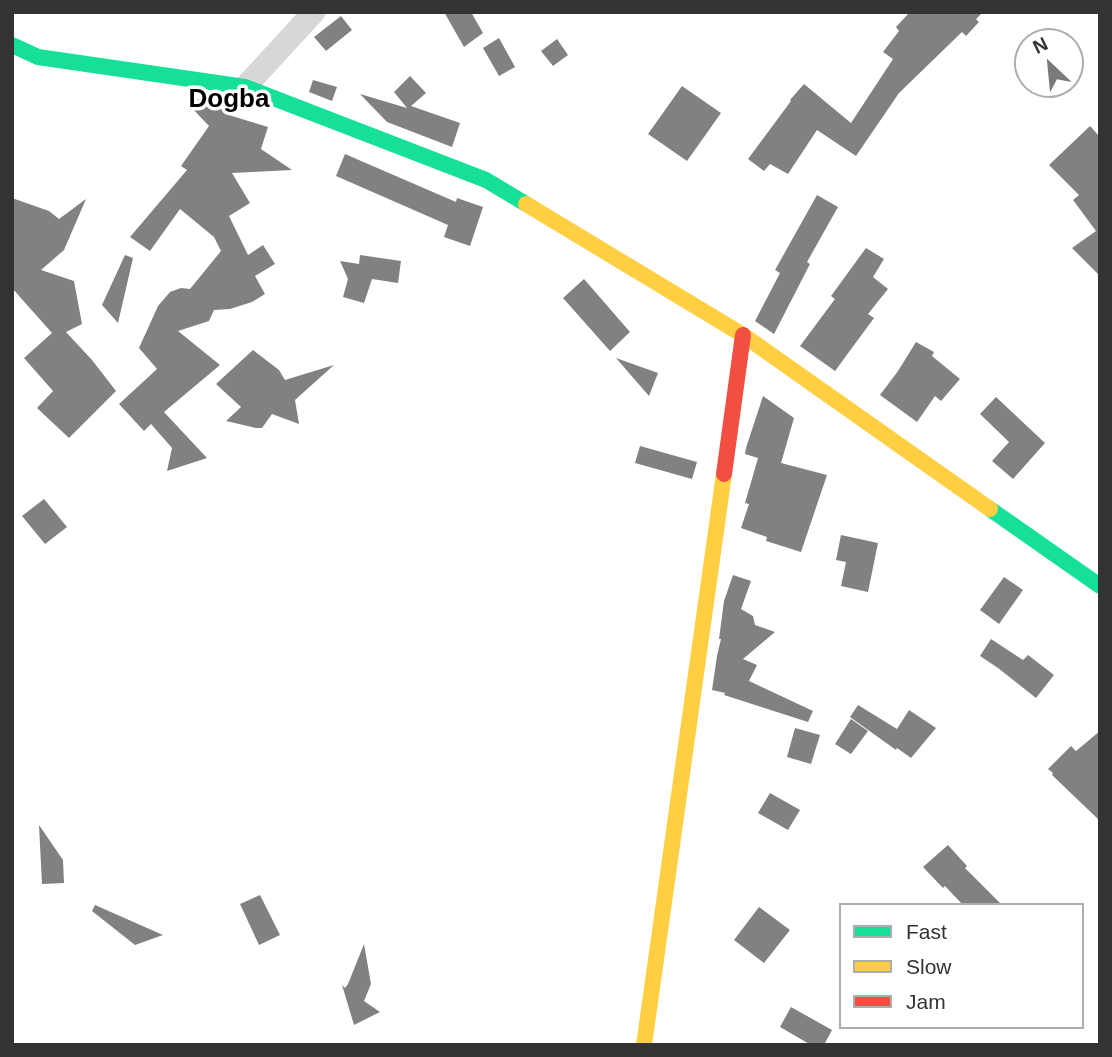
<!DOCTYPE html>
<style>
body{margin:0}
#map{position:relative;width:1112px;height:1057px;overflow:hidden;background:#fff;font-family:Helvetica,sans-serif}
canvas{display:block}
.frame{position:absolute;inset:0;border:14px solid #333;pointer-events:none}
.legend{position:absolute;left:839px;top:903px;width:245px;height:126px;box-sizing:border-box;background:#fff;border:2px solid #adadad;margin:0;padding:9px 12px;list-style:none;font-size:21px;color:#333}
.legend li{display:flex;align-items:center;gap:14px;height:35px}
.legend b{width:35px;border:2px solid #adadad}
.north{position:absolute;left:1014px;top:28px;width:70px;height:70px;box-sizing:border-box;background:#fff;border:2px solid #adadad;border-radius:50%;rotate:334deg;font-size:19px;font-weight:700;line-height:28px;text-align:center;color:#333}
.north::after{content:'';display:block;margin:auto;width:24px;height:32px;background:#7a7a7a;clip-path:polygon(50% 0,100% 100%,50% 72%,0 100%)}
</style>
<div id="map">
<canvas width="1112" height="1057"></canvas>
<div class="frame"></div>
<ul class="legend">
<li><b style="height:9px;background:#16e098"></b>Fast</li>
<li><b style="height:9px;background:#ffcf43"></b>Slow</li>
<li><b style="height:9px;background:#f24e42"></b>Jam</li>
</ul>
<div class="north">N</div>
</div>
<script>
const g = document.querySelector('canvas').getContext('2d');
g.lineJoin = 'round';
function paint(path, color) {
  g.fillStyle = color;
  g.fill(path, 'evenodd');
}
function toPath(rows) {
  const path = new Path2D();
  for (const r of rows) {
    path.moveTo(r[0], r[1]);
    for (let i = 2; i < r.length; i += 2) path.lineTo(r[i], r[i + 1]);
  }
  return path;
}
function stroke(path, color, width, dash) {
  g.strokeStyle = color;
  g.lineWidth = width;
  g.lineCap = dash ? 'butt' : 'round';
  g.setLineDash(dash || []);
  g.stroke(path);
}
function drawText(font, color, halo, rows, align = 'center') {
  g.font = font + ' Helvetica,sans-serif';
  g.lineWidth = 7;
  g.setLineDash([]);
  g.textBaseline = 'middle';
  g.strokeStyle = halo;
  g.fillStyle = color;
  for (const [text, x, y, turn = 0] of rows) {
    g.save();
    g.translate(x, y);
    g.rotate((+turn || 0) * Math.PI / 180);
    g.textAlign = isNaN(turn) ? turn : align;
    if (halo) g.strokeText(text, 0, 0);
    g.fillText(text, 0, 0);
    g.restore();
  }
}
const building = toPath([
 [444,12,471,12,483,33,464,47],
 [910,12,983,12,976,19,979,22,966,36,962,32,899,93,856,156,817,130,788,174,770,164,764,171,748,159,791,101,790,100,804,84,851,123,893,59,883,52,899,31,896,27],
 [341,16,352,30,326,51,314,37],
 [499,38,515,67,499,76,483,48],
 [557,39,568,55,553,66,541,51],
 [410,76,426,93,411,106,460,123,452,147,387,122,360,94,407,108,394,92],
 [313,80,337,87,332,101,309,92],
 [682,86,721,113,687,161,648,134],
 [198,99,216,101,225,111,232,116,268,127,261,149,292,170,232,173,250,203,229,216,248,255,263,245,275,264,255,276,265,294,252,302,230,309,214,310,209,321,178,331,220,365,164,412,207,458,167,471,172,448,151,424,144,431,119,404,157,369,139,348,158,306,170,292,181,288,190,289,221,251,214,237,180,209,150,251,130,237,187,170,181,166,209,126,190,106],
 [1090,126,1100,137,1100,276,1072,248,1096,231,1073,200,1079,195,1049,165],
 [345,154,456,202,457,198,483,207,470,246,444,237,448,225,336,176],
 [817,195,838,207,807,262,810,264,774,334,755,321,780,273,775,270],
 [12,198,49,211,59,219,86,199,64,250,41,270,74,281,82,324,66,332,92,360,116,391,69,438,37,408,53,391,24,358,52,333,12,288],
 [866,248,884,259,873,277,888,289,868,314,874,318,835,371,800,346,835,299,831,296],
 [125,255,133,258,118,323,102,305],
 [360,255,401,261,398,283,372,279,364,303,343,297,348,279,340,261,359,264],
 [584,279,630,332,610,351,563,298],
 [916,342,934,352,932,356,960,379,941,401,935,396,917,422,880,395,898,371],
 [253,350,279,370,285,380,334,365,295,400,299,424,272,414,262,428,256,428,226,421,241,407,216,384],
 [616,358,658,373,649,396],
 [763,396,794,418,781,463,827,475,801,552,766,541,767,537,741,528,749,504,745,503,758,458,745,454,746,448],
 [996,397,1045,443,1013,479,992,461,1009,442,980,414],
 [640,446,697,462,692,479,635,463],
 [44,499,67,527,45,544,22,516],
 [841,535,878,543,868,592,841,586,846,562,836,560],
 [733,575,751,581,741,609,753,616,755,625,775,632,743,659,757,665,749,681,813,711,808,722,724,695,725,693,712,690,717,656,721,639,719,639,724,601],
 [1004,577,1023,590,999,624,980,610],
 [991,639,1023,660,1028,655,1054,675,1036,698,998,668,980,656],
 [858,705,897,729,909,710,936,728,911,758,897,748,896,750,850,717],
 [851,719,868,731,851,754,835,744],
 [795,728,820,735,811,764,787,757],
 [1100,731,1100,821,1052,775,1053,773,1048,769,1071,746,1076,751],
 [770,793,800,810,788,830,758,813],
 [39,825,63,860,64,883,42,884],
 [948,845,967,866,965,868,1002,905,963,905,945,886,943,888,923,867],
 [260,895,280,935,259,945,240,904],
 [95,905,163,935,135,945,92,911],
 [759,907,790,930,764,963,734,940],
 [364,944,371,984,364,1001,380,1012,354,1025,342,985,345,988,348,984],
 [791,1007,832,1030,824,1045,811,1045,780,1027]
]);
const street = toPath([
 [245,87,314,12]
]);
const fast = toPath([
 [12,45,38,57,245,87,486,180,526,204],
 [990,509,1100,586]
]);
const slow = toPath([
 [526,204,743,335,990,509],
 [644,1045,724,474]
]);
const jam = toPath([
 [724,474,743,335]
]);
const quarterNames = [
 ["Dogba",229,100]
];
paint(building, '#818181');
stroke(street, '#d7d7d7', 23);
stroke(fast, '#16e098', 16);
stroke(slow, '#ffcf43', 16);
stroke(jam, '#f24e42', 16);
drawText('bold 26px', '#000', '#fff', quarterNames);
</script>
